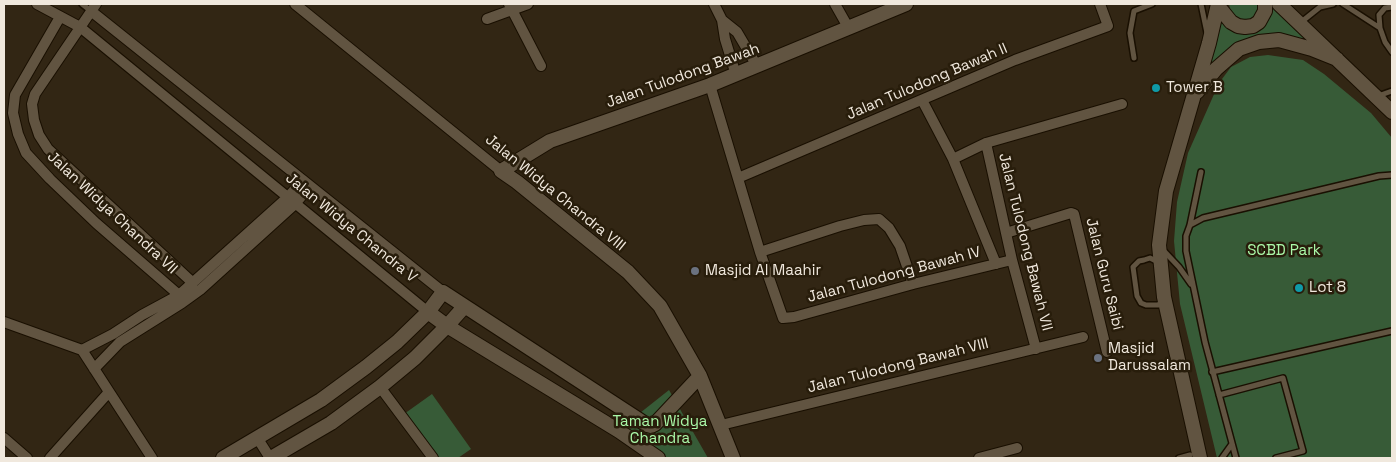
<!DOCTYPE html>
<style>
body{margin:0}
#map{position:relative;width:1396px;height:462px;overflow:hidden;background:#322614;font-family:"Space Grotesk",sans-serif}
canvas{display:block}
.frame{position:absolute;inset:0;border:5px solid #f0e8dd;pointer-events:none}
</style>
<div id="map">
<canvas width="1396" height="462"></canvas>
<div class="frame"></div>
</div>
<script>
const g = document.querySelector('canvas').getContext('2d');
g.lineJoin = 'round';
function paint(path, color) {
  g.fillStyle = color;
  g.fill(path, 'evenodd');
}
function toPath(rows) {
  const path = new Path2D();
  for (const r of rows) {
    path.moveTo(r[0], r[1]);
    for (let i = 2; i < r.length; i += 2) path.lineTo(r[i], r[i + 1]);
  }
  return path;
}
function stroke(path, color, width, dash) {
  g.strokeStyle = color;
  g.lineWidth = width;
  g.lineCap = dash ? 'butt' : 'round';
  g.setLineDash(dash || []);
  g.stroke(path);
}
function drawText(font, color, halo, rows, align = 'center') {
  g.font = font + ' "Space Grotesk",sans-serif';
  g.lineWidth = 5;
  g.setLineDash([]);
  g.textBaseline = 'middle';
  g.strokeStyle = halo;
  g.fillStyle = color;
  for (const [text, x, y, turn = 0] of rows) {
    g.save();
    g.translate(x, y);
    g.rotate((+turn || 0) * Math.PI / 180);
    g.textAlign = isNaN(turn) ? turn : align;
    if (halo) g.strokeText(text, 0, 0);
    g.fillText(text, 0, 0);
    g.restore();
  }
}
const green = toPath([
 [1229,4,1258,4,1259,12,1250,22,1237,21,1232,17],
 [1271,4,1315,46,1276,36,1208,71,1217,42,1221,14,1244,32],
 [1268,55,1303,60,1324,74,1371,113,1392,138,1392,458,1217,458,1180,304,1174,241,1177,202,1188,153,1219,83,1231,67,1250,57],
 [669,390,708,458,649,458,621,428],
 [432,394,471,449,458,458,436,458,404,414]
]);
const lane = toPath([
 [82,4,91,11],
 [1201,4,1207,33],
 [1343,4,1380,28],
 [1392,7,1385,8,1379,15,1380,28,1385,42,1392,52],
 [1300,23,1320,7,1333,4],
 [1134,58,1130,33,1134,11,1152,4],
 [1378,96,1392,91],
 [1201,172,1190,225,1186,236,1186,251,1205,342,1236,458],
 [1190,225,1203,218,1379,176,1392,175],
 [1163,250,1179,267,1191,284],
 [1158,262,1150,258,1144,260,1139,261,1133,267,1137,296,1141,303,1146,305,1158,305,1163,302],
 [1212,372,1392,331],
 [1219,395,1283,378,1303,451,1276,458],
 [1179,458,1190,455],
 [1222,458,1232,444]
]);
const street = toPath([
 [37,4,80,27,428,312],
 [96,4,35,94,32,104,34,120,39,135,48,149,193,283],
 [295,4,501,171],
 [509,4,541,66],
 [714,4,722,20,725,39,736,75],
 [835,4,848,27],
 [91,11,443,292],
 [60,17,15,95,13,113,18,134,26,153,50,179,96,223,179,295],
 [487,19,528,4],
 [722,20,737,32,757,66],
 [710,85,760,252,783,318,794,317,913,284,1012,260],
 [922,100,953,159,996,264],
 [986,143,1012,260,1036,349],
 [953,159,986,143,1122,104],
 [738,178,1015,60,1108,26,1100,4],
 [1006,233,1071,213,1074,214,1107,352],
 [760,252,840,226,864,220,879,219,889,228,900,246,913,284],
 [4,322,82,350],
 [82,350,113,334,142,315,179,295,288,197,303,180],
 [82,350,152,458],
 [94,369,120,342,182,303,200,290,295,204,310,186],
 [380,387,433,458],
 [721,425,1083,337],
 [4,438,27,458],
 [258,439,270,458],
 [50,458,109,392],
 [979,458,1017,448]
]);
const secondary = toPath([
 [1279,4,1392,112],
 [1218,6,1231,22,1238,26,1245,27,1253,26,1259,22,1265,11,1265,4],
 [1197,92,1216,69,1239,49,1259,42,1279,40,1312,49,1337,59],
 [428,312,447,326,619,431,658,458],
 [223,458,321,400,366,367,397,342,428,312,443,292,647,425,651,426,655,424,700,376],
 [271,458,331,423,380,387,415,358,447,326,464,307],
 [733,458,700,376,660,306,628,272,517,182,501,171,550,141,710,85,906,4],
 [1200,458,1164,297,1159,245,1166,191,1209,43,1218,4]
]);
const markers = [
 [1156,88,5,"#0f9aa8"],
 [695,271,5,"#6b7280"],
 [1299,288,5,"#0f9aa8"],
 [1098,358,5,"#6b7280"]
];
const streetNames = [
 ["Jalan Tulodong Bawah",683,76,-20],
 ["Jalan Tulodong Bawah II",927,82,-23],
 ["Jalan Widya Chandra VIII",555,193,39],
 ["Jalan Widya Chandra VII",112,213,43],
 ["Jalan Widya Chandra V",351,228,39],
 ["Jalan Tulodong Bawah VII",1025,242,76],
 ["Jalan Guru Saibi",1104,274,76],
 ["Jalan Tulodong Bawah IV",894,275,-15],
 ["Jalan Tulodong Bawah VIII",898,366,-14]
];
const poiNames = [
 ["Tower B",1166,88],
 ["Masjid Al Maahir",705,271],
 ["Lot 8",1309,288],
 ["Masjid",1108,349],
 ["Darussalam",1108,366]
];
const parkNames = [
 ["SCBD Park",1284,251],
 ["Taman Widya",660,422],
 ["Chandra",660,439]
];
paint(green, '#375b37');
stroke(lane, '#190f01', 8);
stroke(street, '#190f01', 12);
stroke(secondary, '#190f01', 16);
stroke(lane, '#615441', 5);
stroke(street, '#615441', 10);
stroke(secondary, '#615441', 14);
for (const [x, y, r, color] of markers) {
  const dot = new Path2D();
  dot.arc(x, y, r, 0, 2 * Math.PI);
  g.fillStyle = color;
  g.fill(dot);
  stroke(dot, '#281d0b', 2);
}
drawText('15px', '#f0e8dd', '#281d0b', streetNames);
drawText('15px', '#f0e8dd', '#281d0b', poiNames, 'left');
drawText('15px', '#aaf8a8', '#281d0b', parkNames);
</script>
